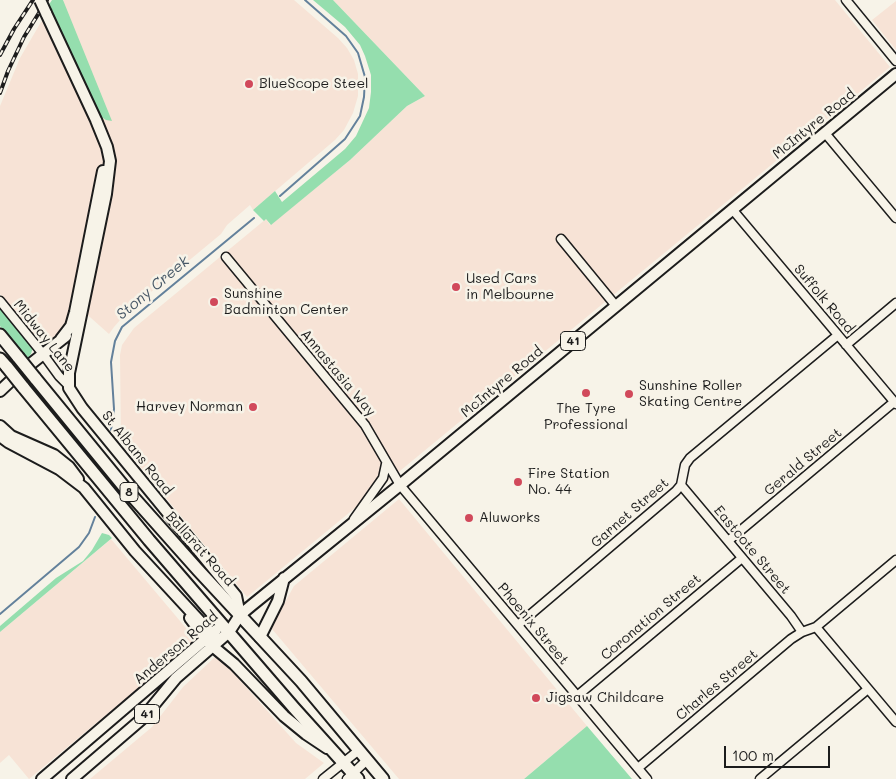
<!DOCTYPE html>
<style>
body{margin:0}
#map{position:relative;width:896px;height:779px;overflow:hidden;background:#f7f3e8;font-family:Mali,sans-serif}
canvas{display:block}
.scale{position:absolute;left:724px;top:746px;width:106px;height:22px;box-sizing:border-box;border:2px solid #1c1c1c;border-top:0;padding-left:6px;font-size:15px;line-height:18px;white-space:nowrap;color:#1c1c1c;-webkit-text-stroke:4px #f7f3e8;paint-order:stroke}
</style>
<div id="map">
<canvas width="896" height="779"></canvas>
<div class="scale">100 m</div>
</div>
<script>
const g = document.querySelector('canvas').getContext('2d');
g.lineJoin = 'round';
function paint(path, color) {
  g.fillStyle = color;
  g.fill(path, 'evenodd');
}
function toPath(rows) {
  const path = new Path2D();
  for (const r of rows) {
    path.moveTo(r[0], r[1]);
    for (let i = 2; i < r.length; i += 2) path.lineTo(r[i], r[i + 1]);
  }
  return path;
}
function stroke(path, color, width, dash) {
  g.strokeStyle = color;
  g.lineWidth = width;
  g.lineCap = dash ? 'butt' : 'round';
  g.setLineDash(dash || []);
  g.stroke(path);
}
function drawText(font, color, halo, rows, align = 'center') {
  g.font = font + ' Mali,sans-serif';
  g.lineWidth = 5;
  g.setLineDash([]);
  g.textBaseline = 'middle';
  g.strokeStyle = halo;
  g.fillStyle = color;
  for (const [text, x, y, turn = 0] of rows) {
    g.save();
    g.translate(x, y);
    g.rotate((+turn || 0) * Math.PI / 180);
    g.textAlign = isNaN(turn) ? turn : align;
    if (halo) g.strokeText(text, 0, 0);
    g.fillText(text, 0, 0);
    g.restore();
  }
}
const built = toPath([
 [64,0,294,0,338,38,347,48,354,60,358,74,358,96,353,113,344,130,335,140,253,210,250,205,227,225,221,234,128,311,114,327,109,334,73,302,68,321,60,333,47,343,41,344,0,294,0,106,20,58,41,22],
 [333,0,835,0,890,67,247,597,121,443,120,355,122,345,134,328,266,219,270,225,350,160,407,106,425,96],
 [896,1,896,50,872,20],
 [399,499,587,726,524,779,399,779,272,629,273,624,294,586],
 [111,539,196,640,29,779,9,755,0,763,0,632],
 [215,657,229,668,296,743,324,763,305,779,90,779,152,727,183,687]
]);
const green = toPath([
 [52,0,63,0,112,121,106,120,97,114,48,6],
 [313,0,333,0,425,96,407,106,350,160,271,225,266,219,264,221,253,210,275,191,282,202,345,149,356,136,369,108,371,92,371,75,365,56,360,45,345,27],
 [0,307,33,347,31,354,27,359,0,326],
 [102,533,109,535,112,538,0,632,0,626,56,578,83,561,92,550],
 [587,726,632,779,524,779]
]);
const stream = toPath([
 [280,196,345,139,360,116,364,97,365,77,358,53,346,36,305,0],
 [111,430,114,409,111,362,115,341,122,327,254,218],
 [0,614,79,547,89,533,95,517]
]);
const minor = toPath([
 [846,0,896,61],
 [825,133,896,218],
 [732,209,896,404],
 [561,239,616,306],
 [226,257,365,425,400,485,647,779],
 [0,301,43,354,59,376,69,386],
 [846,345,896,303],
 [681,485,791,616,802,632],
 [354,519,383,478,386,464],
 [728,541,894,402],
 [518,625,676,491,681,485,685,465,690,458,838,335],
 [816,627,896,722],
 [577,696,742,558],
 [638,768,791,639,802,632,816,627,896,560],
 [323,779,359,750],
 [347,779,367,760],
 [760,779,868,689]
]);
const major = toPath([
 [46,13,96,120,107,147,110,161,106,194,69,373,69,388,82,408,236,596,240,615],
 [61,339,71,326,75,312,103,171],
 [0,391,18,374,66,336],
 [0,426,11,436,54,455,69,467,78,479],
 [0,436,8,442,59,469,84,488,135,551,218,641],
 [190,618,210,644,234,664,284,716,306,734,327,748],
 [260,637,278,601,284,578],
 [42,779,216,630],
 [72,779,143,718,176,678,229,632,240,615,252,605,400,485,896,74]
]);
const highway = toPath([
 [0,335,18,357],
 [0,359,7,367],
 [35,378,125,488,198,570,301,681,383,779],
 [23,387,149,540,294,708,358,779]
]);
const rail = toPath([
 [0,55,14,29,33,0],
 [0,93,8,71,24,37,47,0]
]);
const majorBridge = toPath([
 [40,0,46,13]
]);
const highwayBridge = toPath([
 [18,357,35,378],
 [7,367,23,387]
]);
const markers = [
 [249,84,5,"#d1495b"],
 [456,287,5,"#d1495b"],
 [214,302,5,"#d1495b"],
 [586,393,5,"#d1495b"],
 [629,394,5,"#d1495b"],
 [253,407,5,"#d1495b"],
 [518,482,5,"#d1495b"],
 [469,518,5,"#d1495b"],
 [536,698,5,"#d1495b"]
];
const shields = [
 [573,341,25],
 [129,492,18],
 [147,714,25]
];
const shieldNames = [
 ["41",573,341],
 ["8",129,492],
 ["41",147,714]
];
const poiNames = [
 ["BlueScope Steel",259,84],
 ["Used Cars",466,279],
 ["in Melbourne",466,295],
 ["Sunshine",224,294],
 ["Badminton Center",224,310],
 ["Sunshine Roller",639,386],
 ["Skating Centre",639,402],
 ["Harvey Norman",243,407,"right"],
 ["The Tyre",586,409,"center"],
 ["Professional",586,425,"center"],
 ["Fire Station",528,474],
 ["No. 44",528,490],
 ["Aluworks",479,518],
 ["Jigsaw Childcare",546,698]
];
const streetNames = [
 ["McIntyre Road",814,124,-39],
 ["Suffolk Road",824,299,50],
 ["Midway Lane",44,336,51],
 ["Annastasia Way",338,373,50],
 ["McIntyre Road",502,382,-40],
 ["St Albans Road",137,453,51],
 ["Gerald Street",803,462,-40],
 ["Garnet Street",630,513,-41],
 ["Ballarat Road",200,549,48],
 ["Eastcote Street",752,550,50],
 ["Coronation Street",651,617,-40],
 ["Phoenix Street",533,624,50],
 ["Anderson Road",176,648,-40],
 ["Charles Street",717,685,-40]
];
const waterNames = [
 ["Stony Creek",153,288,-40]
];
paint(built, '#f7e3d6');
paint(green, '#95deae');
stroke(stream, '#63819b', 2);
stroke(minor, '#1c1c1c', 11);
stroke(major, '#1c1c1c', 14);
stroke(highway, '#1c1c1c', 15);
stroke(minor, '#f7f3e8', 8);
stroke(major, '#f7f3e8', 10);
stroke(highway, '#f7f3e8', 11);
stroke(rail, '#1c1c1c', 4);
stroke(rail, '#f7f3e8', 2, [5.5]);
stroke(majorBridge, '#1c1c1c', 14, []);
stroke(highwayBridge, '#1c1c1c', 15, []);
stroke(majorBridge, '#f7f3e8', 10);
stroke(highwayBridge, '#f7f3e8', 11);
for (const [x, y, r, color] of markers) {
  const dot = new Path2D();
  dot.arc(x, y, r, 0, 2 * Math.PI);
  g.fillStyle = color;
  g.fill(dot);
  stroke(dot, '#f7f3e8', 2);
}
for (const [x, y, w] of shields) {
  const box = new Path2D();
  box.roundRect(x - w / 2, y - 9.5, w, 19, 4);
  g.fillStyle = '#f7f3e8';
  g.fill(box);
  stroke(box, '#1c1c1c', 1);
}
drawText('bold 12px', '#1c1c1c', null, shieldNames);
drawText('14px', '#1c1c1c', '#f7f3e8', poiNames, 'left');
drawText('14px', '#1c1c1c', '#f7f3e8', streetNames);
drawText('italic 15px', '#465766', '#f7f3e8', waterNames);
</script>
